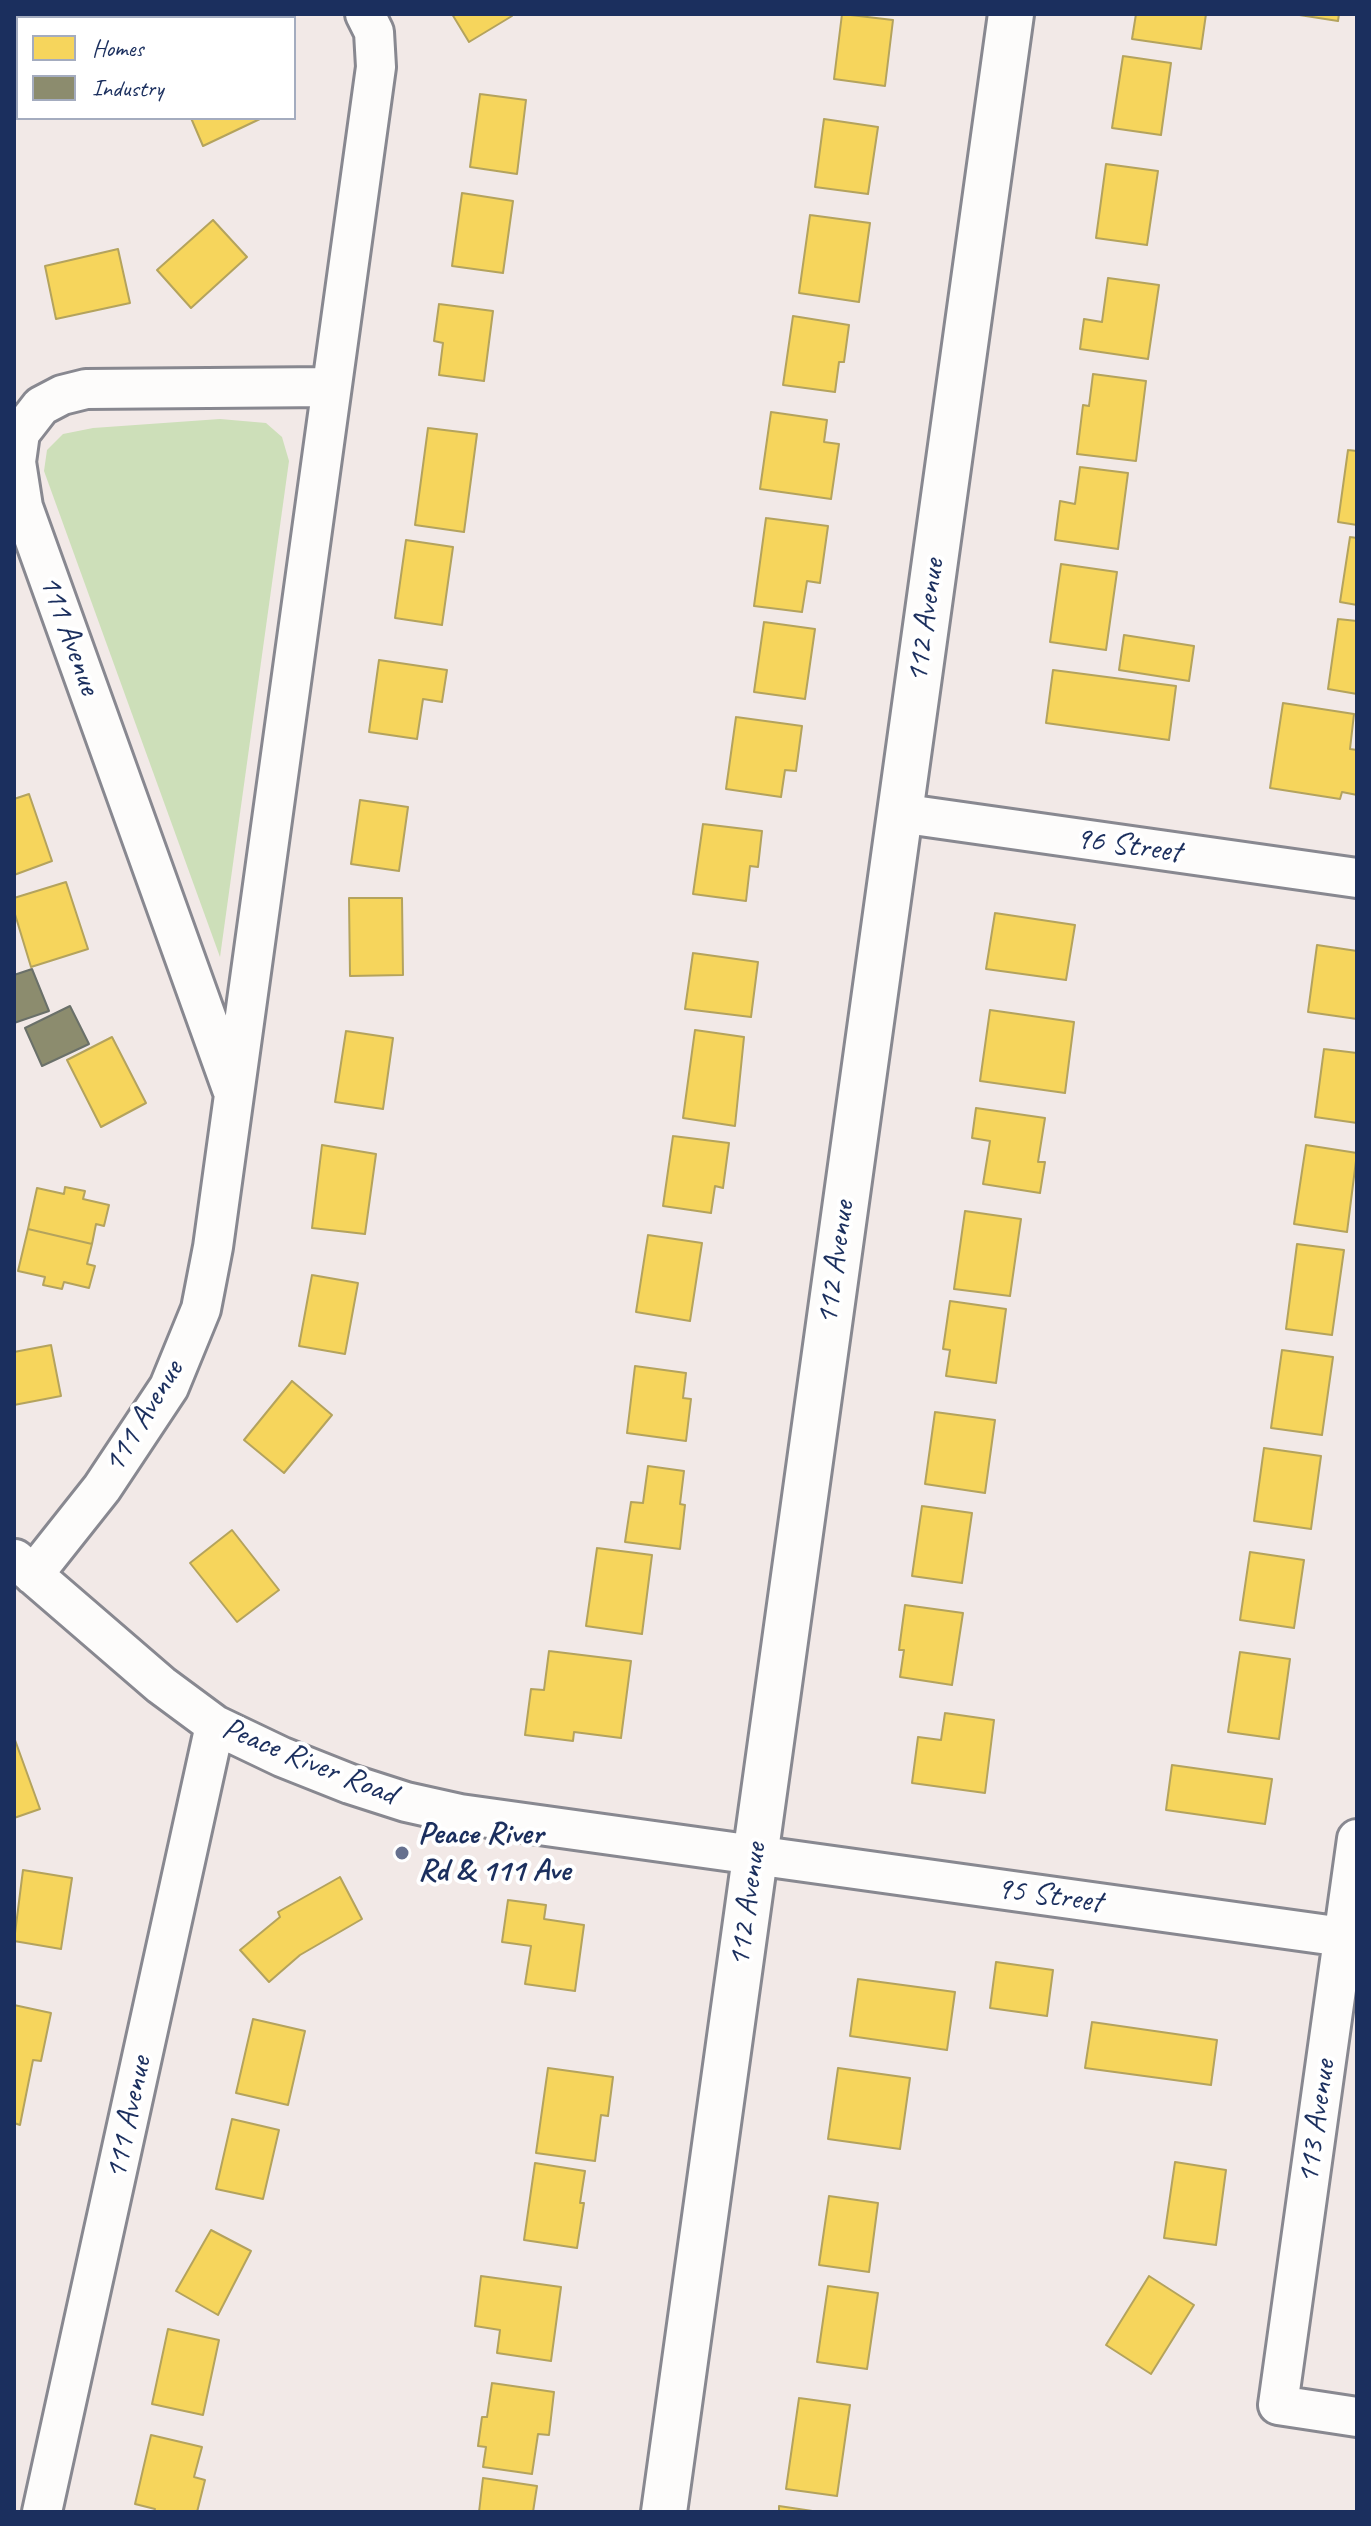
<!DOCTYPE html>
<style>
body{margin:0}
#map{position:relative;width:1371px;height:2526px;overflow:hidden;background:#f2e9e7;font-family:Caveat,sans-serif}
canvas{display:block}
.frame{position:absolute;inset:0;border:16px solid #1b2f5e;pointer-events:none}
.legend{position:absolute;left:16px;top:16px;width:280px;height:104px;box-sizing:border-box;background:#fff;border:2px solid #a4acbf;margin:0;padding:10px 14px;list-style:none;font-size:24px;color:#1b2f5e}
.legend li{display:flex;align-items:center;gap:16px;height:40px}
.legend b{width:40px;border:2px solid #a4acbf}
</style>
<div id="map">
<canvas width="1371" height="2526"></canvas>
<div class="frame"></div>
<ul class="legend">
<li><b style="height:22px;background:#f6d55c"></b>Homes</li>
<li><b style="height:22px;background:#8c8c6e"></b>Industry</li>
</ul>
</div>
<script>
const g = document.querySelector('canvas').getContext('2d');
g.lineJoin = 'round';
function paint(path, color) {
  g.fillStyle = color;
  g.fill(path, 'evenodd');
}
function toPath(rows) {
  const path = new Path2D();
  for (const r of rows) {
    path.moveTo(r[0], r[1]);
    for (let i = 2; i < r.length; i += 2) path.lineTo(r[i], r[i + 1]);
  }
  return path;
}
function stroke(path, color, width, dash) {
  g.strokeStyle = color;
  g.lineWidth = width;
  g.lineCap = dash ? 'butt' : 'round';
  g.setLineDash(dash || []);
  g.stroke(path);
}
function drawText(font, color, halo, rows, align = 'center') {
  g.font = font + ' Caveat,sans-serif';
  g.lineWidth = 8;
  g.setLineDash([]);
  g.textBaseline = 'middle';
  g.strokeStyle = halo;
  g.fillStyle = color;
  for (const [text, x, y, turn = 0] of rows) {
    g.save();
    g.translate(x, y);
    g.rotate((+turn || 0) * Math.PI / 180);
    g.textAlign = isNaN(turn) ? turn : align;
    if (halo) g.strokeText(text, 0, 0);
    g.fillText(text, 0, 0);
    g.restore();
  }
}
const green = toPath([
 [220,419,266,423,282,437,289,461,220,957,44,471,47,450,63,434,93,428]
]);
const homes = toPath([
 [452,14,511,14,512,16,469,42,452,14],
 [842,14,893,20,885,86,834,79,842,14],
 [1136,14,1206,14,1201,49,1132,39,1136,14],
 [1293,14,1339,14,1338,21,1293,14],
 [14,32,18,32,18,85,14,84,14,32],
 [1123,56,1171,63,1161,135,1112,128,1123,56],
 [480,94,526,100,517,174,470,167,480,94],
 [191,118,262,118,203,146,191,118],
 [824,119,878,127,868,194,815,187,824,119],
 [1106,164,1158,171,1147,245,1096,238,1106,164],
 [462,193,513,201,503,273,452,266,462,193],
 [810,215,870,223,859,302,799,293,810,215],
 [213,220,247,257,191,308,157,270,213,220],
 [118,249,130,303,56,319,45,266,118,249],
 [1108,278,1159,285,1148,359,1080,349,1084,319,1102,322,1108,278],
 [439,304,493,311,484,381,439,375,443,343,434,341,439,304],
 [793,316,849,325,844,362,839,362,835,392,783,385,793,316],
 [1093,374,1146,381,1136,461,1077,454,1083,405,1089,406,1093,374],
 [771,412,827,420,824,442,839,444,831,499,760,489,771,412],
 [428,428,477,434,464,532,415,525,428,428],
 [1348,450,1357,451,1357,525,1338,522,1348,450],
 [1080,467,1128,473,1118,549,1055,540,1060,501,1075,504,1080,467],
 [766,518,828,526,820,583,807,581,802,612,754,606,766,518],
 [1350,537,1357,538,1357,605,1340,602,1350,537],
 [406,540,453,547,442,625,395,618,406,540],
 [1061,564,1117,572,1106,650,1050,642,1061,564],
 [1338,619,1357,621,1357,694,1328,689,1338,619],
 [764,622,815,629,805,699,754,692,764,622],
 [1124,635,1194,646,1189,681,1119,670,1124,635],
 [379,660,447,670,442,702,423,699,417,739,369,732,379,660],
 [1053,670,1176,686,1169,740,1046,723,1053,670],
 [1283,703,1354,714,1350,749,1357,750,1357,795,1342,792,1340,799,1270,788,1283,703],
 [736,717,802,726,796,771,785,770,781,797,726,789,736,717],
 [29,794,52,861,14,875,14,799,29,794],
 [360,800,408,807,399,871,351,864,360,800],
 [703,824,762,831,758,867,750,866,746,901,693,894,703,824],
 [66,882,88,949,31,967,14,911,14,898,66,882],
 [349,898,402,898,403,975,350,976,349,898],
 [995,913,1075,925,1066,980,986,969,995,913],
 [1317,945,1357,951,1357,1019,1308,1012,1317,945],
 [693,953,758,962,751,1017,685,1009,693,953],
 [990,1010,1074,1022,1065,1093,980,1081,990,1010],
 [695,1030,744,1037,735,1126,683,1118,695,1030],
 [346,1031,393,1038,383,1109,335,1102,346,1031],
 [112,1037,146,1103,101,1127,67,1060,112,1037],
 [1324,1049,1357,1053,1357,1123,1315,1117,1324,1049],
 [976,1108,1045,1118,1038,1162,1045,1162,1040,1193,983,1184,990,1141,972,1138,976,1108],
 [673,1136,729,1143,723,1188,715,1186,711,1213,663,1206,673,1136],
 [322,1145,376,1154,365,1234,312,1228,322,1145],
 [1306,1145,1357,1153,1347,1232,1294,1224,1306,1145],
 [65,1187,85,1191,83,1199,109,1205,104,1226,96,1224,92,1244,28,1229,37,1188,64,1194,65,1187],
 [965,1211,1021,1219,1010,1296,954,1289,965,1211],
 [28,1229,92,1244,87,1264,95,1266,89,1288,64,1282,62,1289,43,1285,45,1277,18,1271,28,1229],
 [648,1235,702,1243,690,1321,636,1312,648,1235],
 [1297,1244,1344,1250,1332,1335,1286,1329,1297,1244],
 [312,1275,358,1283,345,1354,299,1346,312,1275],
 [950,1301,1006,1309,996,1383,946,1376,950,1350,943,1349,950,1301],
 [51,1345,61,1396,14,1405,14,1352,51,1345],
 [1282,1350,1333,1357,1322,1435,1271,1428,1282,1350],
 [635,1366,686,1373,683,1398,691,1399,686,1441,627,1433,635,1366],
 [292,1381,332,1415,284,1473,244,1440,292,1381],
 [935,1412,995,1420,985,1493,925,1484,935,1412],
 [1264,1448,1321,1456,1311,1529,1254,1521,1264,1448],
 [648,1466,684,1471,680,1504,685,1505,680,1549,625,1542,631,1502,643,1503,648,1466],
 [922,1506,972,1513,962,1583,912,1576,922,1506],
 [232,1530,279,1590,237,1622,190,1563,232,1530],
 [597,1548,652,1555,642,1634,586,1626,597,1548],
 [1250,1552,1304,1560,1294,1628,1240,1620,1250,1552],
 [905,1605,963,1613,952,1685,900,1677,904,1650,899,1650,905,1605],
 [549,1651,631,1661,621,1738,574,1732,573,1741,525,1735,531,1689,544,1690,549,1651],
 [1240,1652,1290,1659,1279,1739,1228,1732,1240,1652],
 [945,1713,994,1720,985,1793,912,1783,918,1737,941,1740,945,1713],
 [15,1740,40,1809,14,1818,14,1740,15,1740],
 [1172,1765,1272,1779,1265,1824,1166,1810,1172,1765],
 [23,1870,72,1878,61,1949,14,1941,23,1870],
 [340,1877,362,1919,300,1955,269,1982,240,1950,280,1917,278,1912,340,1877],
 [508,1900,546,1905,544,1919,584,1925,575,1991,525,1984,531,1946,502,1942,508,1900],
 [996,1962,1053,1970,1047,2016,990,2008,996,1962],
 [858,1979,955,1992,947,2050,850,2036,858,1979],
 [14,2005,51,2013,41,2061,33,2060,20,2125,14,2123,14,2005],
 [253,2019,305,2031,288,2105,236,2093,253,2019],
 [1092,2022,1217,2040,1211,2085,1085,2068,1092,2022],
 [548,2068,613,2077,608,2116,601,2115,595,2161,536,2153,548,2068],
 [838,2068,910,2078,900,2149,828,2139,838,2068],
 [232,2119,279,2130,263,2199,216,2189,232,2119],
 [1175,2162,1226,2170,1216,2245,1164,2238,1175,2162],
 [535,2163,585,2171,580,2203,584,2203,577,2248,524,2240,535,2163],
 [829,2196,878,2203,869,2272,819,2265,829,2196],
 [211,2230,251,2251,218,2315,176,2291,211,2230],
 [481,2276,561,2287,551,2361,497,2353,500,2330,475,2326,481,2276],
 [1149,2276,1194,2305,1151,2374,1106,2345,1149,2276],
 [828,2286,878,2293,867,2369,817,2362,828,2286],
 [168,2329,219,2340,203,2415,152,2404,168,2329],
 [492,2383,554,2392,549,2435,538,2434,532,2474,483,2467,486,2447,478,2446,482,2417,487,2417,492,2383],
 [799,2398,850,2405,837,2496,786,2489,799,2398],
 [151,2435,202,2447,194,2477,205,2480,197,2512,154,2512,155,2509,135,2504,151,2435],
 [483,2478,537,2486,533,2512,479,2512,483,2478],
 [779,2506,819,2512,779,2512,779,2506]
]);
const industry = toPath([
 [32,969,49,1011,14,1023,14,975,32,969],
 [70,1006,89,1044,42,1066,25,1028,70,1006]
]);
const street = toPath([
 [899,813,1357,878],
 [232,1089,23,507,16,462,20,433,41,406,62,395,86,389,330,387],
 [15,1559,161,1685,215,1725,282,1757,350,1784,406,1802,460,1814,1343,1937],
 [33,1575,102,1488,169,1387,201,1309,213,1247,376,67,374,32,365,14],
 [1357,1839,1278,2405,1357,2417],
 [42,2512,215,1725]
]);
const secondary = toPath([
 [664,2512,1011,14]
]);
const markers = [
 [402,1853,8,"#66708e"]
];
const streetNames = [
 ["112 Avenue",926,621,-82],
 ["111 Avenue",69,635,70],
 ["96 Street",1128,846,8],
 ["112 Avenue",836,1263,-82],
 ["111 Avenue",144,1417,-59],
 ["Peace River Road",309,1762,22],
 ["95 Street",1049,1896,8],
 ["112 Avenue",748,1905,-82],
 ["111 Avenue",129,2118,-78],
 ["113 Avenue",1317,2122,-82]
];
const poiNames = [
 ["Peace River",418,1835],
 ["Rd & 111 Ave",418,1872]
];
paint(green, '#cddfb9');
paint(homes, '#f6d55c');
stroke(homes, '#b4a35d', 2);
paint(industry, '#8c8c6e');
stroke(industry, '#6a7069', 2);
stroke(street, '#888890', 44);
stroke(secondary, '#888890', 50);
stroke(street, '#fdfcfb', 38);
stroke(secondary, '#fdfcfb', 44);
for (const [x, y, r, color] of markers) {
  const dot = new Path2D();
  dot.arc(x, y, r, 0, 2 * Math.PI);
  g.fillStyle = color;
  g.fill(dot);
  stroke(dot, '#fff', 3);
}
drawText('32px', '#1b2f5e', '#fff', streetNames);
drawText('bold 32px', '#1b2f5e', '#fff', poiNames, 'left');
</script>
